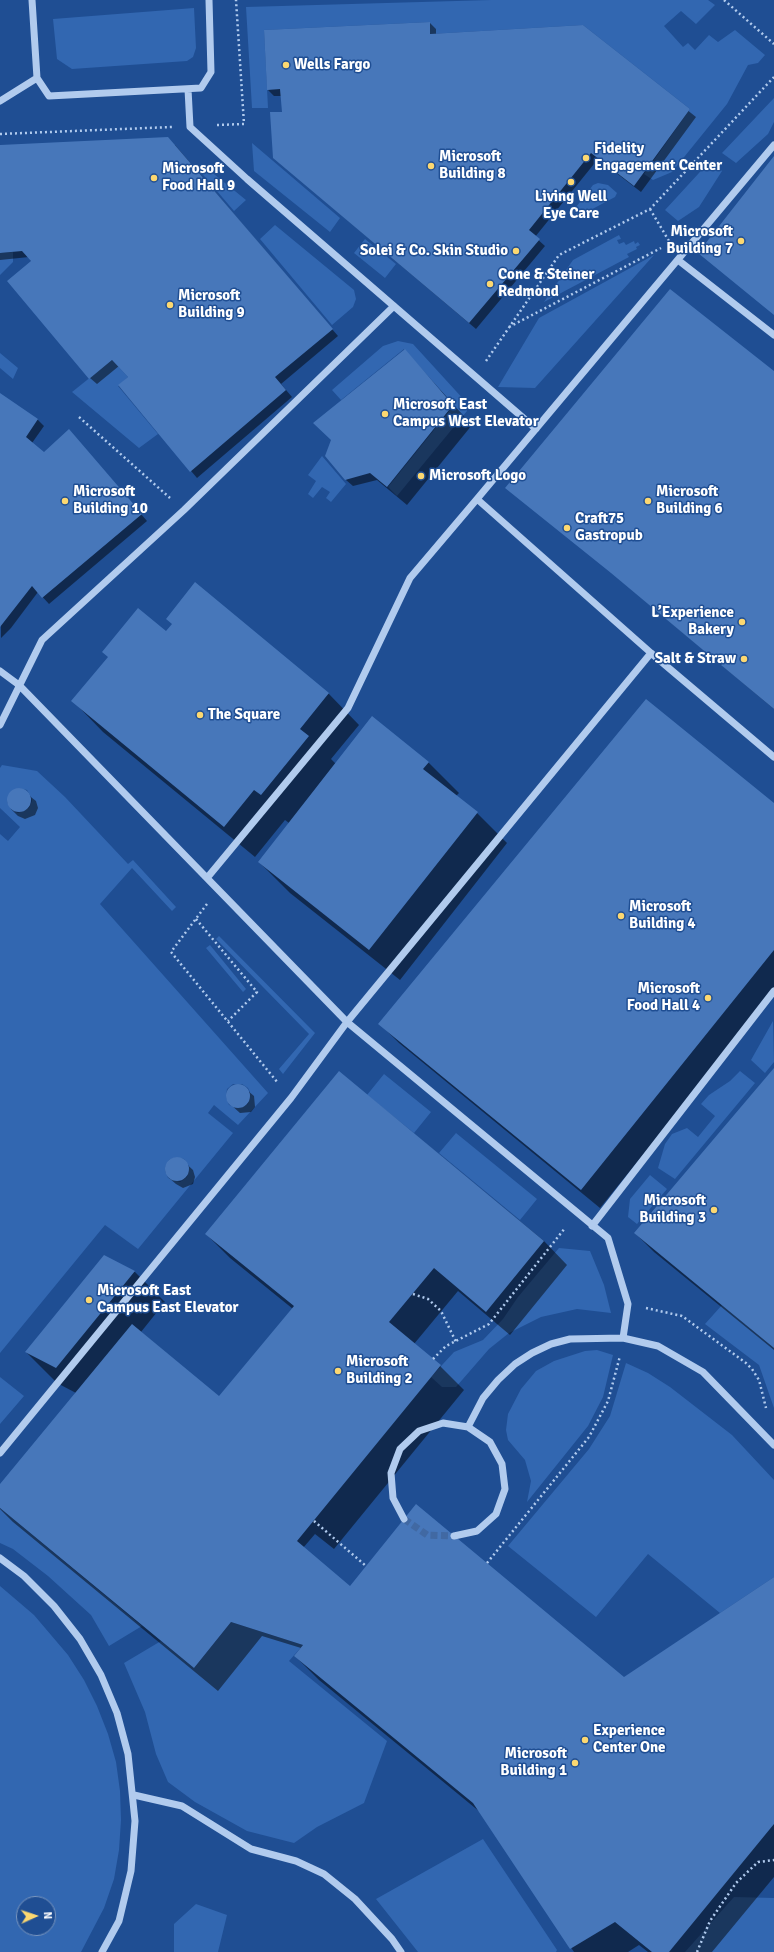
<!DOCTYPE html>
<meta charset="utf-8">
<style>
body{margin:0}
#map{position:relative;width:774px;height:1952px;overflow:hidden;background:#1f4e93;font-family:Signika,sans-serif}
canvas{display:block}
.north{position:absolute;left:16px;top:1896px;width:40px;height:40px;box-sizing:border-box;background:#1f4e93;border:1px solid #7995be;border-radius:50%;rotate:87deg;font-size:11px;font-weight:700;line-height:16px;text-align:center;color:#fff}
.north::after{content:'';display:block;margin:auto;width:14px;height:18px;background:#fcd871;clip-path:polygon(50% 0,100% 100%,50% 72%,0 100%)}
</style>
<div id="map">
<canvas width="774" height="1952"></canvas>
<div class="north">N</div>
</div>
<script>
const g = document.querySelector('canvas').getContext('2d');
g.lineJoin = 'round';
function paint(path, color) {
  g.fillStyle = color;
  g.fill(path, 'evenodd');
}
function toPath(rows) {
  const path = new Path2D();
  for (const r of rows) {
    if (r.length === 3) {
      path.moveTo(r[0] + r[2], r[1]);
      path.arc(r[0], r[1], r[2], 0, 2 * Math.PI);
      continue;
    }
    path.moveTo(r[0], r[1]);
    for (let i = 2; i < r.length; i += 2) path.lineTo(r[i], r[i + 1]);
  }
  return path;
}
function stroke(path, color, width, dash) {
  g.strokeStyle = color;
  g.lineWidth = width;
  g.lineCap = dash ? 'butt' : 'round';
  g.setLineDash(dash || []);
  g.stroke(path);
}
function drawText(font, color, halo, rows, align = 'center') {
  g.font = font + ' Signika,sans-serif';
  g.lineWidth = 3;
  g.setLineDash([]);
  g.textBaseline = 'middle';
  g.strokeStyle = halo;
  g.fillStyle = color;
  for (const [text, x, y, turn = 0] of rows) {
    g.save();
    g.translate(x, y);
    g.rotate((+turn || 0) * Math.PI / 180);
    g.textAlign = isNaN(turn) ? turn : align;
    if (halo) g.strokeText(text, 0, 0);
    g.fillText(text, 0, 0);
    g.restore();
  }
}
const green = toPath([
 [491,0,708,0,715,5,696,24,681,11,664,26,683,47,688,43,695,50,709,35,718,42,735,30,765,55,758,63,748,65,727,104,672,172,653,180,644,174,690,109,583,25,430,34,430,22,264,30,268,108,252,108,246,7],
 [194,8,196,48,193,57,187,61,72,69,57,59,53,19],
 [774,98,774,122,768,134,736,163,722,153],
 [252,143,340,218,330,232,254,171],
 [710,161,722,171,699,207,678,221,665,210],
 [204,166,246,200,234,211,199,170],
 [598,183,608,185,617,193,615,197,583,214,576,214,573,211,593,185],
 [275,225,354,290,356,299,353,307,332,325,260,239],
 [619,235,621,239,617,240,619,244,624,242,626,245,634,241,635,244,638,242,640,245,636,247,637,249,627,254,629,257,544,302,573,260],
 [365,239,396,264,385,278,354,253],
 [13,252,13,262,0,275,0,253],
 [654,255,535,388,498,387,539,318],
 [398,341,413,344,466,402,467,411,397,496,388,487,454,405,404,349,341,400,332,390,383,346],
 [0,353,18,368,13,379,0,368],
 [112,360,128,377,118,386,158,434,139,448,72,392],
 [322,456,346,484,331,502,326,498,330,492,322,487,313,498,308,494,316,481,308,475],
 [2,765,37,771,65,797,128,864,133,860,176,907,172,911,132,868,100,904,268,1093,238,1125,214,1105,208,1113,233,1133,138,1249,105,1225,0,1353,0,834,8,841,20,827,0,808,0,768],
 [19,788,27,790,31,797,32,801,29,808,18,813,11,809,7,802,9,794],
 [233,1084,242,1084,248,1088,250,1092,248,1104,240,1108,229,1105,226,1097,227,1089],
 [176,1157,184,1159,189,1166,187,1177,180,1182,168,1178,165,1171,165,1167,169,1160],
 [219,936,315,1033,283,1074,279,1069,309,1034,216,939],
 [210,945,246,989,243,992,206,948],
 [773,1021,774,1062,765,1073,751,1060],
 [740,1071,755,1083,675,1179,658,1168,665,1144,672,1134,687,1128,698,1137,715,1116,701,1104,709,1095,730,1081],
 [384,1074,431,1112,414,1133,367,1095],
 [456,1133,537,1199,520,1220,439,1153],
 [650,1175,667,1189,637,1224,628,1217,630,1199],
 [559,1248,590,1251,604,1285,611,1313,577,1309,541,1317,509,1333,489,1349,456,1387,442,1387,431,1377,454,1352,483,1340,503,1319,518,1297],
 [722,1305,774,1348,774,1408,759,1365,705,1324],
 [597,1350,613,1355,603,1397,588,1426,527,1502,531,1481,525,1460,508,1440,506,1430,508,1414,521,1389,536,1371,554,1361,585,1351],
 [626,1363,648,1373,670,1387,732,1435,774,1480,774,1577,720,1613,648,1554,596,1617,508,1546,589,1449,610,1416],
 [0,1377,24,1396,0,1424],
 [0,1508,142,1626,109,1646,91,1615,48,1576,13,1549,0,1543],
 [0,1586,34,1615,68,1655,84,1680,97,1706,108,1734,116,1762,120,1791,121,1820,119,1850,114,1879,104,1908,81,1952,0,1952],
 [24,1904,48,1904,48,1928,24,1928],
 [231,1622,303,1645,289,1661,387,1741,364,1803,317,1827,294,1843,247,1831,195,1802,168,1782,156,1754,145,1712,124,1663,161,1641,194,1668],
 [483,1839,557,1950,556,1952,418,1952,376,1899],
 [734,1897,774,1898,774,1952,685,1952],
 [196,1904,227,1915,218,1952,174,1952,174,1924]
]);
const shadow = toPath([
 [430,23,436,29,436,35,582,26,696,117,641,192,598,159,535,237,545,246,476,329,274,158,283,113,282,96,274,96,268,90],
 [175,145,338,336,281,384,292,397,197,478,119,386,129,377,119,366,97,384,90,378,29,257,0,260,0,146],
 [404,350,472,425,407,505,377,480,353,486,346,480],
 [774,373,774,709,619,579],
 [0,394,38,420,44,426,32,443,44,453,69,430,147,521,49,604,38,592,11,628,1,638],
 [195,584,329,694,359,725,331,759,336,764,428,762,459,793,456,796,477,813,507,843,400,980,290,893,259,862,289,823,285,820,255,857,103,732,73,701,166,633,173,625],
 [22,790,36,801,38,808,35,815,25,819,18,816,11,809,9,798,12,792],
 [774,804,774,993,600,1208,399,1043,380,1024],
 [774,1069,774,1350,654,1252,635,1233],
 [339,1072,544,1241,567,1265,510,1335,458,1291,414,1344,440,1366,464,1390,334,1549,315,1534,303,1548,350,1587,624,1678,774,1578,774,1877,712,1952,648,1952,639,1945,628,1952,574,1952,480,1812,319,1680,295,1656,301,1648,262,1636,218,1691,13,1522,0,1509,0,1486,76,1393,57,1383,26,1352,104,1256,135,1272,165,1302,141,1332,219,1397,293,1309,230,1258,206,1234],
 [234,1085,241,1085,254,1096,255,1107,251,1112,240,1113,230,1104,227,1097,228,1090],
 [180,1158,193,1170,195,1177,193,1184,183,1188,176,1184,169,1178,166,1167,170,1160]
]);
const building = toPath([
 [430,22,430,34,583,25,690,109,634,186,591,153,529,230,540,239,469,323,273,158,270,112,282,112,280,89,267,90,264,30],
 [168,137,333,329,275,377,286,390,190,472,118,385,128,377,112,360,89,379,7,281,31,261,22,251,0,253,0,145],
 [774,156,774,315,698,253],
 [670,289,774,371,774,709,721,665,725,660,720,655,715,660,611,573,505,488],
 [405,349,453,405,387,487,370,473,345,480,325,456,331,440,313,423],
 [0,393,38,419,26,437,44,452,69,429,142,514,42,598,32,586,0,627],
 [195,582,329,693,300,729,309,736,261,795,254,790,224,827,71,701,108,657,102,652,138,608,166,631,172,624,166,619],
 [646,699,774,803,774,950,581,1190,378,1024],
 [372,716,429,762,423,769,478,812,369,950,258,862],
 [19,800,12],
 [774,1068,774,1348,634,1233],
 [339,1071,544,1241,486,1312,434,1268,389,1322,441,1365,297,1541,350,1586,416,1504,624,1677,774,1577,774,1824,669,1952,652,1952,615,1922,570,1949,473,1803,294,1656,303,1645,231,1622,194,1668,0,1508,0,1484,132,1324,219,1396,294,1306,205,1234],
 [238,1096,12],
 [177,1169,12],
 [104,1255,135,1271,56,1368,25,1352]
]);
const minorTunnel = toPath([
 [404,1519,427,1535,454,1536]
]);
const path = toPath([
 [724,0,774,44],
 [217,125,244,124,236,0],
 [0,134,172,127],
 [650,209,669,241],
 [509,327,661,248],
 [486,361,559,255,650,209,774,77],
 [79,417,170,498],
 [207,904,171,952,278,1083],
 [196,919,257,992,228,1021],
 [413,1294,428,1299,441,1311,456,1342],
 [646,1308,682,1316,746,1363,752,1369,759,1380,766,1408],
 [433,1359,446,1346,489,1324,565,1228],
 [314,1521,366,1566],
 [487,1563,589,1437,608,1401,620,1356],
 [697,1952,710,1921,736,1883,758,1862,774,1860]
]);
const minor = toPath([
 [32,0,37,78,49,96,201,88,211,72,209,0],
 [188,89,190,127,247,179,536,429],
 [0,101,37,78],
 [774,145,477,499,651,653,774,757],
 [678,260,774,335],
 [0,671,19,685,347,1022,608,1238,628,1304,623,1338],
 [0,725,42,640,184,510,394,306],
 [207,878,348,708,410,578,477,499],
 [592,1226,774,991],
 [468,1427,483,1398,498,1380,515,1364,532,1353,551,1344,570,1339,623,1338,658,1346,703,1372,774,1445],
 [0,1453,291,1098,347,1022,651,653],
 [404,1519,393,1498,391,1473,400,1449,419,1431,443,1423,468,1427,490,1442,502,1464,505,1489,496,1514,477,1531,454,1536],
 [0,1558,24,1576,54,1606,80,1639,101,1675,117,1713,128,1754,135,1821,131,1871,119,1921,102,1952],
 [134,1795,182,1806,251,1849,296,1861,324,1874,355,1899,392,1939,401,1952]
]);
const markers = [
 [286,65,4,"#fcd871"],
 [586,158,4,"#fcd871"],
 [431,166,4,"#fcd871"],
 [154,178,4,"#fcd871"],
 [571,182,4,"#fcd871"],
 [741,241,4,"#fcd871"],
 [516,251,4,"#fcd871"],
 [490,284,4,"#fcd871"],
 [170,305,4,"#fcd871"],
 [385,414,4,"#fcd871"],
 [421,476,4,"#fcd871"],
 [65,501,4,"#fcd871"],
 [648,501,4,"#fcd871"],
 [567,528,4,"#fcd871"],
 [742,622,4,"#fcd871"],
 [744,659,4,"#fcd871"],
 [200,715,4,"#fcd871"],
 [621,916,4,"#fcd871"],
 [708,998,4,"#fcd871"],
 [714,1210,4,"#fcd871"],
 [89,1300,4,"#fcd871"],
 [338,1371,4,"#fcd871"],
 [585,1740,4,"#fcd871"],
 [575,1763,4,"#fcd871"]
];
const poiNames = [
 ["Wells Fargo",294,65],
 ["Fidelity",594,149],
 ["Engagement Center",594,166],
 ["Microsoft",439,157],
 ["Building 8",439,174],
 ["Microsoft",162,169],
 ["Food Hall 9",162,186],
 ["Living Well",571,197,"center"],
 ["Eye Care",571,214,"center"],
 ["Microsoft",733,232,"right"],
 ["Building 7",733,249,"right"],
 ["Solei & Co. Skin Studio",508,251,"right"],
 ["Cone & Steiner",498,275],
 ["Redmond",498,292],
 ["Microsoft",178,296],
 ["Building 9",178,313],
 ["Microsoft East",393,405],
 ["Campus West Elevator",393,422],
 ["Microsoft Logo",429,476],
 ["Microsoft",73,492],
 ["Building 10",73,509],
 ["Microsoft",656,492],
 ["Building 6",656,509],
 ["Craft75",575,519],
 ["Gastropub",575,536],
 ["L’Experience",734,613,"right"],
 ["Bakery",734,630,"right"],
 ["Salt & Straw",736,659,"right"],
 ["The Square",208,715],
 ["Microsoft",629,907],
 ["Building 4",629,924],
 ["Microsoft",700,989,"right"],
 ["Food Hall 4",700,1006,"right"],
 ["Microsoft",706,1201,"right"],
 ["Building 3",706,1218,"right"],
 ["Microsoft East",97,1291],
 ["Campus East Elevator",97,1308],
 ["Microsoft",346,1362],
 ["Building 2",346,1379],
 ["Experience",593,1731],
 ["Center One",593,1748],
 ["Microsoft",567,1754,"right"],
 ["Building 1",567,1771,"right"]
];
paint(green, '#3267b1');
paint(shadow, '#0007');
paint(building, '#4777ba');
stroke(minorTunnel, '#4169a3', 7, [7, 3.5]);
stroke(path, '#b1cbee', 2.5, [2, 3]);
stroke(minor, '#b1cbee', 7);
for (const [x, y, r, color] of markers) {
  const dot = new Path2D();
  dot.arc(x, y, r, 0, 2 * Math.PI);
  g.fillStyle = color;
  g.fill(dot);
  stroke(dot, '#1f4e93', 1.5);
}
drawText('bold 15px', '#fff', '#1f4e93', poiNames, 'left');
</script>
